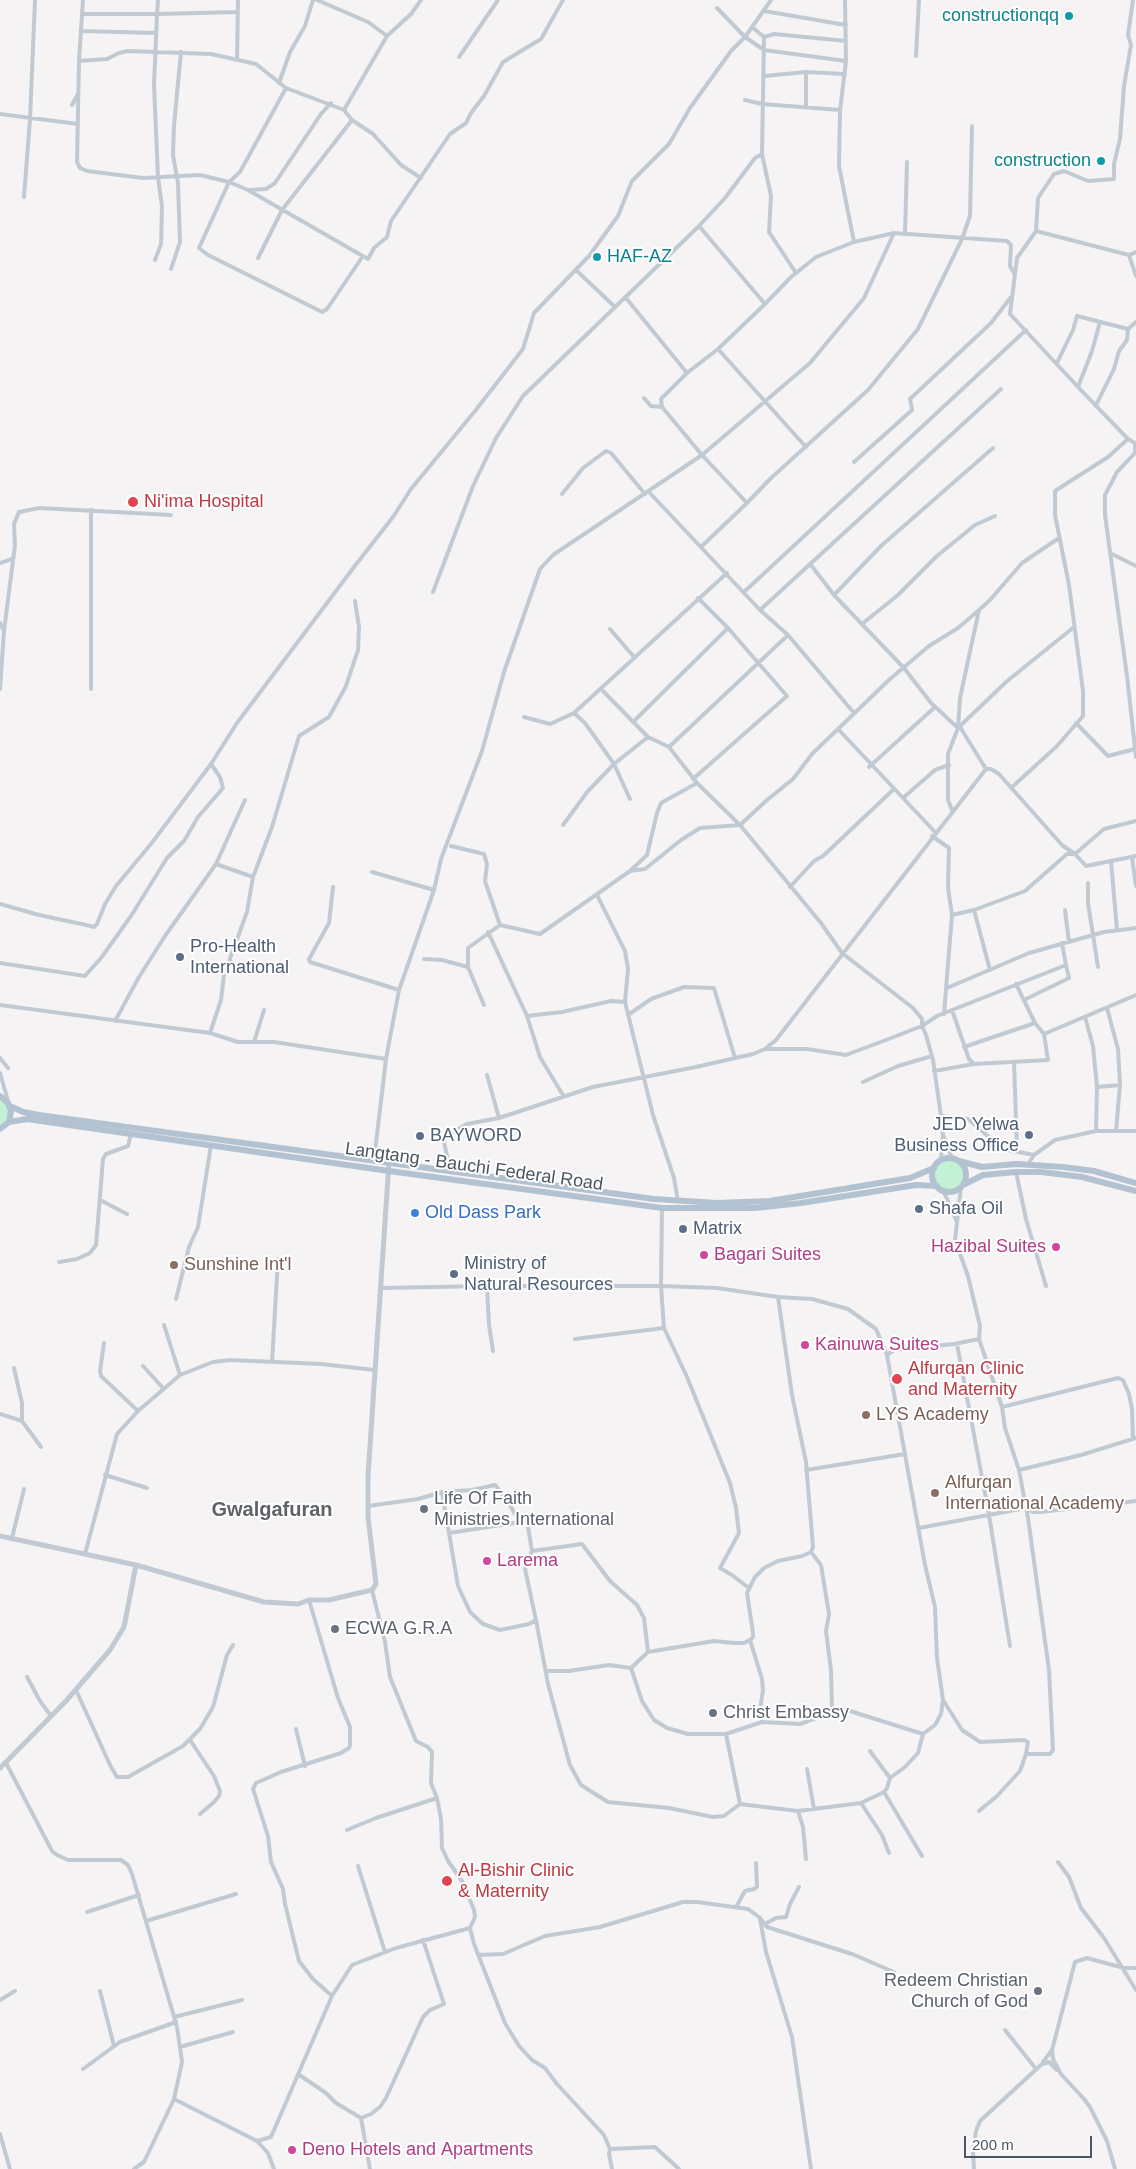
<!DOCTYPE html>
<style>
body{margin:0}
#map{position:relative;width:1136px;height:2169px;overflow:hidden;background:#f5f3f3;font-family:Arial,sans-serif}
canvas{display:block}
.scale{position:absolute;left:964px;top:2136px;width:128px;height:22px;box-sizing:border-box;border:2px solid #4a5661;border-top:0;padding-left:6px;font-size:15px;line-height:18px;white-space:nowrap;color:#4a5661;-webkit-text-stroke:4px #fff;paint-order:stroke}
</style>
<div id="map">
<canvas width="1136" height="2169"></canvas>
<div class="scale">200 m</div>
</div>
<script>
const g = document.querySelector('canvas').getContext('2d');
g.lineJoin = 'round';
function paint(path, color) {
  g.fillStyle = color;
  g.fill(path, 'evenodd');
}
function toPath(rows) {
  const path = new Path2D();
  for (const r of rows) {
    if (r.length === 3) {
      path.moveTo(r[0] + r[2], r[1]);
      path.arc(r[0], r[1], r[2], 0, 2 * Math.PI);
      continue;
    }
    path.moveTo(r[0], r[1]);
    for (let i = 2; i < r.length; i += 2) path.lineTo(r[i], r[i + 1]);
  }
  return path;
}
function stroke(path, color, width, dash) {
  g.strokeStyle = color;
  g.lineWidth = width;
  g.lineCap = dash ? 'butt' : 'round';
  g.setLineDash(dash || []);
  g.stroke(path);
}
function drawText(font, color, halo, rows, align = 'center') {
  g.font = font + ' Arial,sans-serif';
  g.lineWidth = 4;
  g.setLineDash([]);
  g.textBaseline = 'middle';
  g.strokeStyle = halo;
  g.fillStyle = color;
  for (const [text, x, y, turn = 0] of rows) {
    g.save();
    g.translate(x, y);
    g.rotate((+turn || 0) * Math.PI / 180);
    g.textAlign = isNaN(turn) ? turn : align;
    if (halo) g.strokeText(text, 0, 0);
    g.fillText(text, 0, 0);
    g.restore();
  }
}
const green = toPath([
 [0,1098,5,1101,9,1111,7,1121,0,1127],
 [949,1175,15]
]);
const minor = toPath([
 [83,0,79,61,77,162,80,168,87,171,143,178,200,175,229,182,248,190,368,259,374,248,387,237,391,221,450,134,466,123,471,113,484,96,503,62,541,39,563,0],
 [158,0,157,14,238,12],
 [317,0,368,22,387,36,411,14,421,0],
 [845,0,846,61,840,110,839,166,854,242],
 [1133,0,1128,35,1131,45,1124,86,1120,139,1114,164,1114,179,1088,181,1064,171,1054,174,1038,198,1036,231,1017,258,1010,314,1078,387,1128,439,1135,443,1135,453,1117,472,1105,495,1105,515,1127,676,1136,757],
 [717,8,745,37,764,50,846,61],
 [764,11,846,25],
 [82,14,157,14,154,85,158,177,162,207,161,244,155,260],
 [752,27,764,37,774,34,846,41],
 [81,31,156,33],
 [764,37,762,154,771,196,769,232,796,273],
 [916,56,919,0],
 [459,57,498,0],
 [237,60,238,0],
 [79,61,107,59,119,53,128,51,211,54,256,64,286,88,344,110,352,120,282,210,258,258],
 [806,72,806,107],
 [764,76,806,72,845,74],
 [279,83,290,52,305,26,313,0],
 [286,88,240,172,229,182,199,248,208,255,322,312,327,309,363,256],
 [745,100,762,104,840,110],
 [72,105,78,94],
 [344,110,387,36],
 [0,114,78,124],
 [352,120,373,134,401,165,421,178],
 [248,190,266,189,275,183,321,114,331,103],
 [24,197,30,119,35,1],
 [699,226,765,304],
 [1036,231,1129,255,1136,252],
 [894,233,854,242,816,257,791,277,765,304,718,349,687,373,661,399,662,407,702,455,747,503,770,479,868,390,918,329,962,239,970,216,972,126],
 [905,234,907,162],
 [1129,255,1136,276],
 [171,269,180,242,178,183,173,155,174,125,181,52],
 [576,270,614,306],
 [626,298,687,373],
 [1128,329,1136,322],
 [718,349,806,447],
 [1057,363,1073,330,1077,316,1128,329,1127,340,1119,351,1114,369,1096,405],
 [1078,387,1092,351,1100,322],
 [644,398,651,406,662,407],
 [854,462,912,410,910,399,991,323,1011,297],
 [648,491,760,610,788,635,854,713],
 [562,494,583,468,606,451,611,453,645,494],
 [91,510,91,689],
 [702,546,747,503],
 [1110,553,1136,566],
 [0,563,12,559],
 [811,565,834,595,904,668,931,703,958,728,1006,682,1074,627],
 [433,592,473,486,496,438,523,396,699,226,725,198,755,158,762,154],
 [744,592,1026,330],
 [834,595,881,546,993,448],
 [760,610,1001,389],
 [0,623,4,631],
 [862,624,898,595,937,556,975,525,995,516],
 [610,629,634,657],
 [0,689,4,631,15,545,14,524,19,512,39,508,171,515],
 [601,689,648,737],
 [574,713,727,573],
 [524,717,550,724,574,713,585,723,614,764,630,799],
 [633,722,728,628],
 [1076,723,1108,756,1135,749],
 [960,727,986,769],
 [839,730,935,832],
 [669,747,788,635],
 [869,767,935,707],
 [693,779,787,696,728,628,698,598],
 [1011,788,1057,746,1083,716,1083,691,1069,585,1055,515,1055,491,1108,457,1128,439],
 [903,798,935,770,949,765],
 [952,810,948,800,948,754,958,728,960,698,979,610],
 [563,825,588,791,614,764,648,737,669,747,697,783,740,825,821,923,842,953,913,1008,922,1019,922,1026,926,1035,933,1060,941,1116,943,1135,941,1160],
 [932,836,949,848,948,888,952,915,944,1014],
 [451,846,484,854,487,864,485,881,500,925],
 [1132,857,1136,886],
 [1111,861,1117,930],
 [630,871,647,855,657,813,661,803,697,783],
 [372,872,434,890],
 [253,877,272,827,299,736,329,717,346,686,358,650,359,627,355,601],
 [1088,883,1088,903,1098,967],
 [333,887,329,923,309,959,310,962,399,990,386,1059,374,1160],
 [790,887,814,861,823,856,894,789],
 [597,895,625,951,628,969,625,1002,653,1115,674,1178,678,1201],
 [0,904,39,915,86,925,94,927,97,924,105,904,116,886,151,844,211,764,237,723,354,567,393,517,411,489,475,411,523,349,534,313,589,256,618,216,632,181,669,144,690,108,731,51,745,37,771,0],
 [974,910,990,970],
 [1065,910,1069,942],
 [952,915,974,910,1025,891,1067,854,1075,854,1104,829,1136,821],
 [488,932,527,1016,540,1057,564,1097],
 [424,959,442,960,468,967,468,948,500,925,540,934,630,871,645,869,681,840,700,828,740,825,767,800,793,779,812,754,890,679,929,646,958,628,979,610,990,600,1022,563,1059,538],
 [0,963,85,976,101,958,131,916,167,858,184,841,198,817,223,788,220,777,211,764],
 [468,967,484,1005],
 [947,988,1029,953,1104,932,1136,928],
 [399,990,434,890,441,859,482,751,504,672,540,569,553,555,702,455,810,363,864,298,894,233,1007,241,1011,245,1010,266,1015,275],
 [1024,1000,1069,978,1066,965],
 [0,1005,210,1033,238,1042,254,1042,264,1010],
 [1107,1008,1118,1049,1120,1085,1116,1131],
 [952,1010,969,1059,974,1064,1048,1060,1044,1034,1035,1023,1016,984],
 [628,1015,651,999,684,987,714,988,735,1058],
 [527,1016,562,1012,611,1001,625,1002],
 [1085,1017,1093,1046,1097,1087,1096,1131],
 [115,1021,139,977,165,936,216,864,245,800],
 [210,1033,221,1000,224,975,247,912,253,877,216,864],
 [1044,1034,1136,995],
 [254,1042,274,1042,386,1059],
 [964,1047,1035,1023],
 [766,1049,807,1049,846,1055,886,1040,922,1026,937,1016,1066,965,1062,943],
 [0,1058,8,1068],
 [1014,1062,1017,1150],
 [934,1071,974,1064],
 [0,1073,8,1101],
 [487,1075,499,1118],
 [863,1082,898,1066,932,1056],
 [1097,1087,1120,1085],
 [941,1116,968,1119,1003,1149,1034,1155],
 [944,1137,952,1158],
 [1028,1164,1034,1155,1055,1140,1096,1131,1136,1131],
 [450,1170,444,1142,445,1137,467,1124,499,1118,593,1087,696,1067,753,1054,765,1049,776,1040,986,769,991,769,999,774,1062,845,1075,854,1086,866,1136,856],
 [1016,1172,1026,1219,1046,1286],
 [961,1187,955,1240,968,1276,980,1326,979,1339,1002,1407,1005,1428,1019,1470,1028,1518,1049,1670,1053,1750,1050,1754,1026,1754],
 [943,1190,956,1220],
 [100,1200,127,1214],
 [662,1208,661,1286,717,1288,778,1297,812,1299,848,1309,876,1329,887,1355,925,1565,935,1607,937,1658,943,1700,962,1730,980,1742,1024,1740,1028,1742,1026,1754,1020,1771,997,1796,979,1811],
 [59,1262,77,1259,90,1253,96,1245,103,1159,106,1154,128,1146,131,1134],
 [487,1286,489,1325,493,1351],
 [381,1288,487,1286,661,1286,664,1328,687,1377,730,1483,736,1508,739,1533,720,1568,732,1575,749,1588],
 [176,1299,189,1247,198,1227,211,1145],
 [164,1325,180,1375],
 [575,1339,664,1328],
 [104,1343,100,1371,101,1376,138,1411],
 [957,1344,989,1515,1010,1646],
 [887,1355,894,1350,954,1344,979,1339],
 [272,1362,278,1259],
 [143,1366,163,1388],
 [14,1368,22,1403,22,1421],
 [1002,1407,1118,1378,1123,1380,1129,1394,1132,1409,1133,1439],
 [0,1414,22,1421,41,1447],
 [806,1470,905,1454],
 [1019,1470,1081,1455,1136,1438],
 [105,1475,147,1488],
 [442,1492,472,1490,495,1485,507,1500,515,1514,526,1521],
 [368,1506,418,1499,442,1492,449,1533,527,1521,532,1551,582,1544,610,1581,637,1605,644,1618,648,1652,714,1641,734,1643,744,1643,750,1640,753,1637,753,1633,747,1593,755,1577,764,1568,778,1561,802,1556,811,1552,813,1547,806,1462,792,1395,778,1297],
 [919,1528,1026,1508,1033,1512,1040,1512,1136,1501],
 [449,1533,458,1586,470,1612,483,1624,500,1630,529,1624,536,1620,525,1569,532,1551],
 [12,1538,24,1489],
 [85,1554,117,1434,138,1411,180,1375,213,1362,230,1360,321,1364,375,1370],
 [372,1590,385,1642,390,1677,416,1741,428,1747,432,1752,431,1783,437,1798,441,1819,442,1848,448,1861,462,1881,474,1910,475,1917,470,1928,474,1944,505,2023,519,2046,532,2060,545,2068,557,2084,604,2135,610,2149,655,2147,679,2169],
 [309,1600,338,1698,350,1727,350,1745,349,1748,341,1753,281,1772,256,1783,253,1789,268,1836,271,1862,283,1889,285,1904,299,1961,313,1979,332,1996],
 [536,1620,548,1684,570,1765,581,1785,608,1802,669,1808,713,1817,724,1816,740,1804,798,1811,861,1803,884,1792,887,1788,890,1778,905,1767,918,1753,923,1734,935,1725,941,1714,943,1700],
 [750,1640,762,1679,763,1690,760,1710,762,1722],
 [631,1668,642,1701,654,1720,667,1728,688,1734,726,1734,762,1722,800,1724,827,1714,832,1708,831,1670,826,1631,829,1614,821,1565,811,1552],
 [546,1671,569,1671,609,1665,631,1668,648,1652],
 [27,1677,40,1701,51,1716],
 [76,1690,110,1765,117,1777,128,1777,183,1746,200,1729,213,1707,227,1655,233,1645],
 [832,1708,850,1711,923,1734],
 [296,1729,305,1766],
 [726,1734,740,1804],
 [190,1740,214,1776,220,1791,219,1796,213,1803,200,1814],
 [870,1751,890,1778],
 [6,1763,52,1851,57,1855,68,1860,121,1860,128,1865,132,1874,177,2027,182,2062,174,2099,144,2162,134,2169],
 [807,1769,814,1809],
 [884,1792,922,1856],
 [861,1803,882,1835,889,1853],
 [798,1811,803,1827,806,1859],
 [347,1830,376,1818,437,1798],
 [1058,1862,1069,1877,1081,1908,1104,1938,1136,1990],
 [358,1866,385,1952],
 [736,1907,745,1891,754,1889,757,1887,756,1863],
 [87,1912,139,1895],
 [760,1919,766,1952,792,2037,811,2169],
 [146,1921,236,1894],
 [765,1924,776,1918,786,1917,790,1904,799,1887],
 [478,1955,503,1954,545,1936,600,1927,683,1902,697,1902,748,1909,759,1917,767,1927,852,1954,894,1972],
 [100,1991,114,2046],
 [0,2000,15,1991],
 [174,2017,242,2000],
 [1005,2030,1036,2069],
 [180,2047,233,2032],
 [1043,2062,1052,2050],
 [83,2069,120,2042,176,2022],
 [298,2074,326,2093,336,2103,361,2118],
 [174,2099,257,2141,268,2153,274,2169],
 [361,2118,371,2114,380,2107,386,2098,423,2017,430,2010,444,2004,423,1940],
 [361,2118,370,2169],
 [0,2134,10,2169],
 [257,2141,271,2137,332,1996,352,1965,396,1948,470,1928],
 [610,2149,609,2154,612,2169],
 [974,2169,973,2152,976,2131,980,2121,1042,2064,1049,2062,1057,2070],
 [1115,2169,1107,2141,1090,2107,1084,2099,1061,2074,1053,2059,1052,2050,1075,1962,1087,1958,1124,1968,1136,1968]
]);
const tertiary = toPath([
 [0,1536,136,1565,264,1602,298,1604,309,1600,329,1600,372,1590,376,1584,375,1575,368,1517,368,1476,389,1162],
 [0,1768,66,1701,110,1650,124,1627,136,1565]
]);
const primary = toPath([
 [0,1096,8,1103,11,1111,9,1122,0,1129],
 [10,1106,23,1112,39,1115,654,1199,717,1203,770,1201,910,1178,934,1168],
 [9,1122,27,1119,389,1171,662,1208,756,1208,801,1203,916,1185,937,1186],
 [949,1175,17],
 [959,1161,982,1167,1016,1164,1063,1167,1094,1171,1136,1183],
 [963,1185,983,1175,1016,1172,1041,1172,1082,1177,1136,1191]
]);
const markers = [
 [1069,16,5,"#0f9aa8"],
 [1101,161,5,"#0f9aa8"],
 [597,257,5,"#0f9aa8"],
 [133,502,6,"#e0444e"],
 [180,957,5,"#5c6f8a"],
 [1029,1135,5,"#5c6f8a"],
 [420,1136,5,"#5c6f8a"],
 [919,1209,5,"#5c6f8a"],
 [415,1213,5,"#3f7fe0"],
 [683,1229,5,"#5c6f8a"],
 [1056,1247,5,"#d1479c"],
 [704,1255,5,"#d1479c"],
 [174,1265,5,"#8d6e63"],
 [454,1274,5,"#5c6f8a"],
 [805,1345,5,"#d1479c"],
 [897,1379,6,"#e0444e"],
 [866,1415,5,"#8d6e63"],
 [935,1493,5,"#8d6e63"],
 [424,1509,5,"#6b7280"],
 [487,1561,5,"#d1479c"],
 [335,1629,5,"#6b7280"],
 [713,1713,5,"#6b7280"],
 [447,1881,6,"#e0444e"],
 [1038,1991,5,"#6b7280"],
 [292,2150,5,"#d1479c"]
];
const cultureNames = [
 ["constructionqq",1059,16],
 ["construction",1091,161],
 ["HAF-AZ",607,257,"left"]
];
const healthNames = [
 ["Ni'ima Hospital",144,502],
 ["Alfurqan Clinic",908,1369],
 ["and Maternity",908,1390],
 ["Al-Bishir Clinic",458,1871],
 ["& Maternity",458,1892]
];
const serviceNames = [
 ["Pro-Health",190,947],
 ["International",190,968],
 ["JED Yelwa",1019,1125,"right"],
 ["Business Office",1019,1146,"right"],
 ["BAYWORD",430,1136],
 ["Shafa Oil",929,1209],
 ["Matrix",693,1229],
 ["Ministry of",464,1264],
 ["Natural Resources",464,1285]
];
const streetNames = [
 ["Langtang - Bauchi Federal Road",474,1167,8]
];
const shopNames = [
 ["Old Dass Park",425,1213]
];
const hotelNames = [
 ["Hazibal Suites",1046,1247,"right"],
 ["Bagari Suites",714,1255],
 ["Kainuwa Suites",815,1345],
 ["Larema",497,1561],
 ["Deno Hotels and Apartments",302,2150]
];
const educationNames = [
 ["Sunshine Int'l",184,1265],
 ["LYS Academy",876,1415],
 ["Alfurqan",945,1483],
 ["International Academy",945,1504]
];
const worshipNames = [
 ["Life Of Faith",434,1499],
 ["Ministries International",434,1520],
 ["ECWA G.R.A",345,1629],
 ["Christ Embassy",723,1713],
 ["Redeem Christian",1028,1981,"right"],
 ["Church of God",1028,2002,"right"]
];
const quarterNames = [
 ["Gwalgafuran",272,1510]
];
paint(green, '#c3f1d5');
stroke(minor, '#c1cad2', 4);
stroke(tertiary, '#c1cad2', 5);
stroke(primary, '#b3c2d1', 6);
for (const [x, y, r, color] of markers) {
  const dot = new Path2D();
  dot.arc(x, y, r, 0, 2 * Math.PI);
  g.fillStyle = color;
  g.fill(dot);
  stroke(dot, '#fff', 2);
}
drawText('18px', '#0d838f', '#fff', cultureNames, 'right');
drawText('18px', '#be3a42', '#fff', healthNames, 'left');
drawText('18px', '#4e5e75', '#fff', serviceNames, 'left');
drawText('18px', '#4a5661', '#fff', streetNames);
drawText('18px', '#366cbe', '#fff', shopNames, 'left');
drawText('18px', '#b23c85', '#fff', hotelNames, 'left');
drawText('18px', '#785e54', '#fff', educationNames, 'left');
drawText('18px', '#5b616d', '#fff', worshipNames, 'left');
drawText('bold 20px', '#5f6368', '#fff', quarterNames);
</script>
